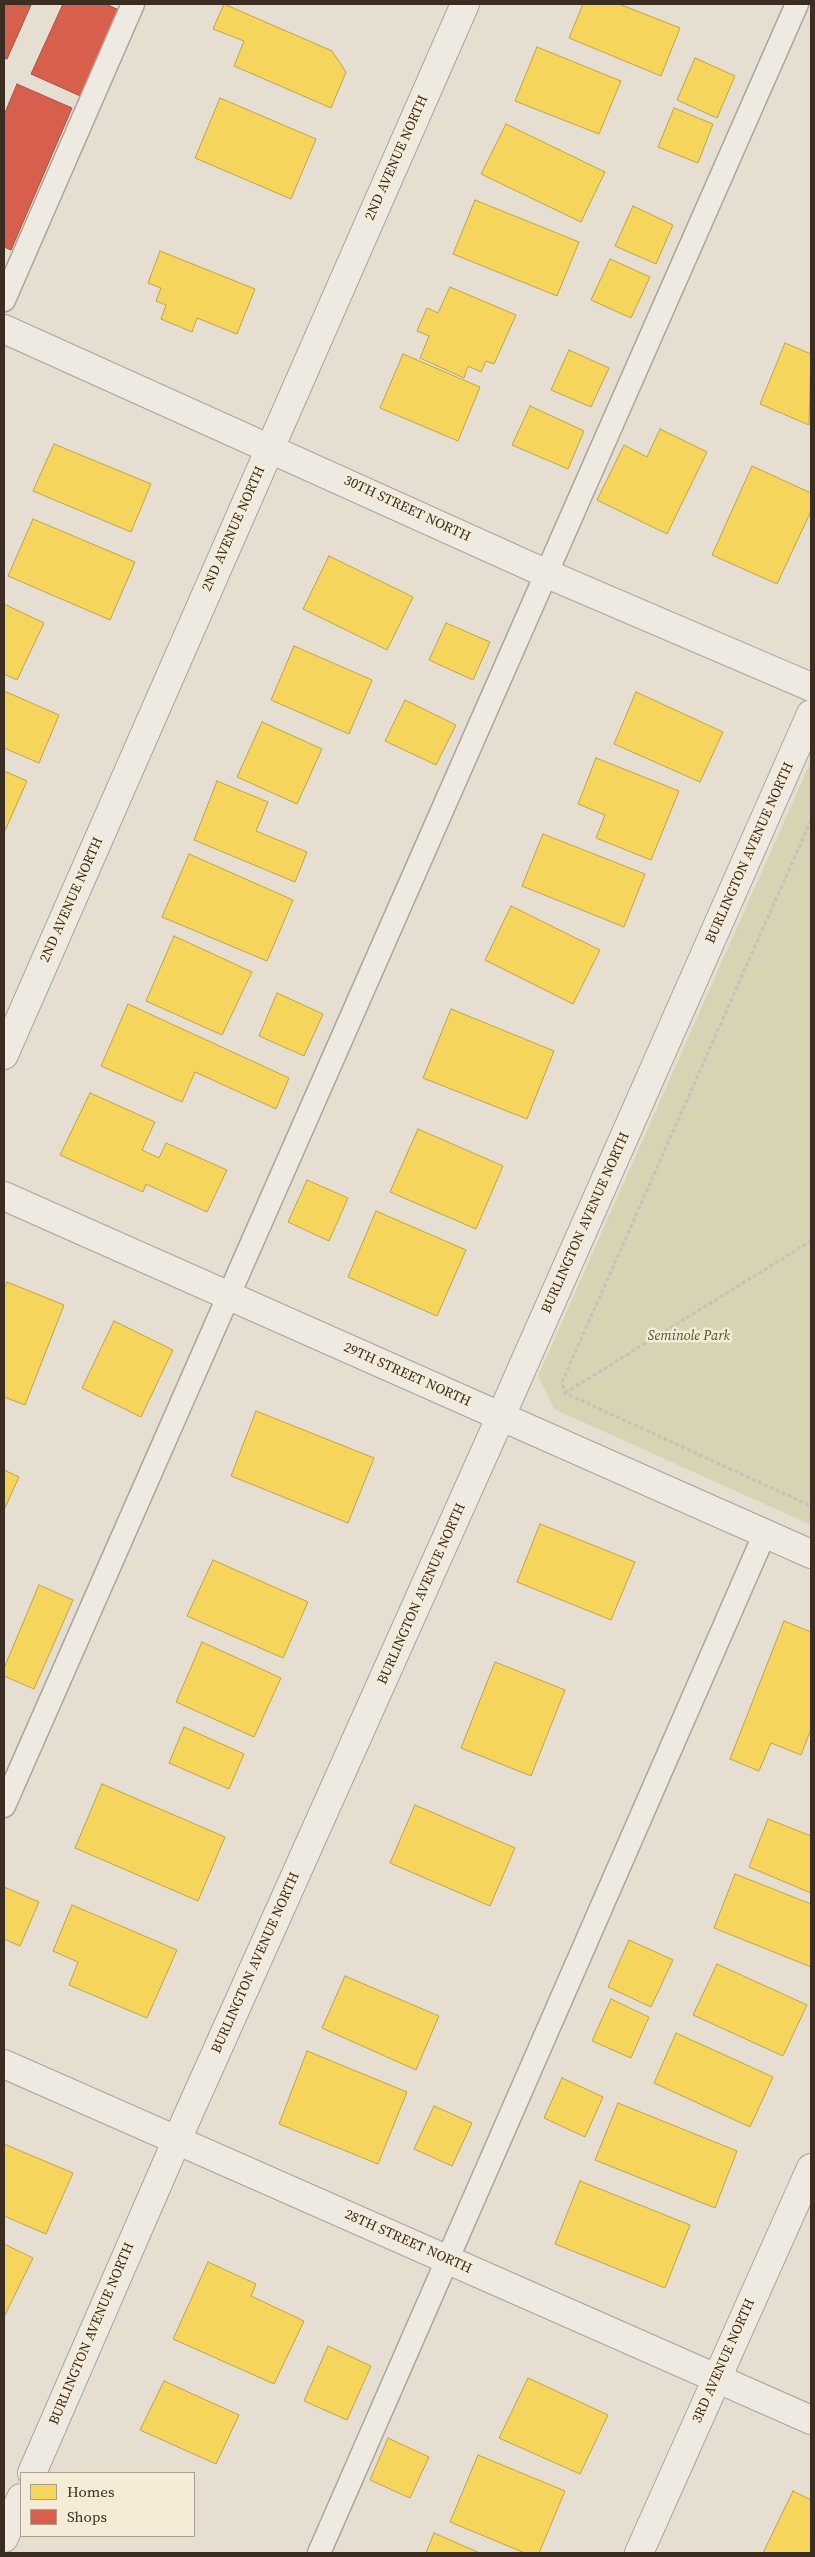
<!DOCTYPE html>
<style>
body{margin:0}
#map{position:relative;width:815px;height:2557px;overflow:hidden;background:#e6ded0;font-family:"Source Serif 4",serif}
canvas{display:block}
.frame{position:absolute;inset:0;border:5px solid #3b2d21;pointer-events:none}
.legend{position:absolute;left:20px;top:2472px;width:175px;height:65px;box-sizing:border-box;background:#f5ecd8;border:1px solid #aba08f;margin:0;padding:6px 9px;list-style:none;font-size:15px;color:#3b2d21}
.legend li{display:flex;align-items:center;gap:10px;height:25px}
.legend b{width:25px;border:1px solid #aba08f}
</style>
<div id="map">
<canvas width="815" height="2557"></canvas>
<div class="frame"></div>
<ul class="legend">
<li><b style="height:14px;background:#f6d55c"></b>Homes</li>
<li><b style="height:14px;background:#d6604d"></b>Shops</li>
</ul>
</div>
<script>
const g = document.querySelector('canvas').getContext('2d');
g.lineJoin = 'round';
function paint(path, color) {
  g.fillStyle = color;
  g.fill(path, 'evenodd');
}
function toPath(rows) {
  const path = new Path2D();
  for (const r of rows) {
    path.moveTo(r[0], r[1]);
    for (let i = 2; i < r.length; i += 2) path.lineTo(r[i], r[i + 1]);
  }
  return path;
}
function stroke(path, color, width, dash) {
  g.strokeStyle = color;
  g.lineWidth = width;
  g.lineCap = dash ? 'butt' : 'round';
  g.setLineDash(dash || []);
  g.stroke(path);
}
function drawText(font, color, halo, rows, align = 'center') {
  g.font = font + ' "Source Serif 4",serif';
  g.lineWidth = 5;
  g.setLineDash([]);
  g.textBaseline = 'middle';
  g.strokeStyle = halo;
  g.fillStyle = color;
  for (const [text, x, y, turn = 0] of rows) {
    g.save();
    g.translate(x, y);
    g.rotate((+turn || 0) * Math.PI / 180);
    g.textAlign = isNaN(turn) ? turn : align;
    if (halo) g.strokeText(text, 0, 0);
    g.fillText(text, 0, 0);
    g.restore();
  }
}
const green = toPath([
 [811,761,811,1525,554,1409,538,1376]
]);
const homes = toPath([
 [224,4,332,51,346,72,331,108,234,66,244,41,213,29,224,4],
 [583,4,619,4,680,28,661,76,569,38,583,4],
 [537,47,621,81,599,134,515,101,537,47],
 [695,58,735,76,717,118,677,100,695,58],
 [220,98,316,139,291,199,195,158,220,98],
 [674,108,713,124,698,163,658,147,674,108],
 [506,124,605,172,581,222,481,174,506,124],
 [475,200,579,242,557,296,453,254,475,200],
 [633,206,673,225,656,264,615,246,633,206],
 [160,251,255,289,237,334,197,318,192,332,161,319,166,305,156,301,161,288,148,283,160,251],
 [610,259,650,277,631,318,591,300,610,259],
 [450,287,516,315,494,364,486,361,481,372,468,366,464,378,420,358,429,336,417,331,427,308,438,313,450,287],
 [785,343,811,354,809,425,760,404,785,343],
 [569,350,609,368,591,407,551,390,569,350],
 [403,354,480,387,458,441,380,408,403,354],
 [530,406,584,431,568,469,512,445,530,406],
 [660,429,707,452,667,534,597,500,624,445,647,457,660,429],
 [54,444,151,484,131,532,33,491,54,444],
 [752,466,811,493,811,511,777,584,712,555,752,466],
 [33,519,135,562,110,620,8,576,33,519],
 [329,556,413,597,387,650,303,609,329,556],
 [4,604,44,623,17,680,4,674,4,604],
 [446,623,490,642,473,680,429,660,446,623],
 [294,646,372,680,349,734,271,700,294,646],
 [4,691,59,715,39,763,4,748,4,691],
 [636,692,723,732,700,782,614,744,636,692],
 [405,700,456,725,436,765,385,741,405,700],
 [262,722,322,749,297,804,237,777,262,722],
 [596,758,679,791,651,860,596,838,605,815,578,804,596,758],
 [4,771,27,781,4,833,4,771],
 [217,781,268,802,256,831,307,852,295,882,194,840,217,781],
 [543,834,645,874,624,927,522,886,543,834],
 [189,854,293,900,267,961,162,917,189,854],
 [511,906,600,950,573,1004,485,960,511,906],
 [174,936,252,972,222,1035,146,1001,174,936],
 [277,993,323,1014,304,1056,259,1036,277,993],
 [128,1004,289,1078,276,1109,195,1072,182,1102,101,1066,128,1004],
 [451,1009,554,1051,527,1119,423,1078,451,1009],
 [90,1093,155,1122,142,1150,159,1158,166,1143,227,1170,207,1212,146,1184,143,1192,60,1155,90,1093],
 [418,1129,503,1166,476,1229,390,1192,418,1129],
 [307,1180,348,1198,329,1241,288,1222,307,1180],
 [376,1211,466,1250,437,1316,348,1277,376,1211],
 [7,1282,64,1305,25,1405,4,1397,4,1289,7,1282],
 [114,1321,173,1350,141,1417,82,1388,114,1321],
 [256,1411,374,1458,348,1523,231,1476,256,1411],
 [4,1470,19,1477,4,1510,4,1470],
 [540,1524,635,1562,611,1620,517,1582,540,1524],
 [213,1560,308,1602,283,1658,187,1616,213,1560],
 [39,1585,73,1600,34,1689,4,1676,4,1668,39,1585],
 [784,1621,811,1632,811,1729,801,1755,771,1743,759,1771,730,1759,784,1621],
 [202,1642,281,1678,254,1737,176,1702,202,1642],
 [495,1662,565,1690,531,1776,461,1748,495,1662],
 [184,1727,244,1754,229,1789,169,1763,184,1727],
 [102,1784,225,1837,198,1901,75,1848,102,1784],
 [415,1805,515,1848,490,1906,390,1863,415,1805],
 [768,1819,811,1836,811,1893,749,1867,768,1819],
 [735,1874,811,1904,811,1967,714,1928,735,1874],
 [4,1887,39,1902,20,1946,4,1939,4,1887],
 [72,1905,177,1950,147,2018,69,1985,78,1962,53,1951,72,1905],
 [629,1940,673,1960,651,2007,608,1987,629,1940],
 [717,1964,807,2005,783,2056,693,2015,717,1964],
 [345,1976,439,2016,416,2070,322,2028,345,1976],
 [611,1999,649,2017,631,2058,592,2041,611,1999],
 [676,2033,773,2077,750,2127,654,2083,676,2033],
 [307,2051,407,2092,378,2164,279,2124,307,2051],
 [562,2078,603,2097,585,2137,544,2118,562,2078],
 [618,2103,737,2151,715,2208,595,2160,618,2103],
 [434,2106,472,2123,452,2166,414,2149,434,2106],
 [4,2144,73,2173,46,2234,4,2216,4,2144],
 [580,2181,690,2225,665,2288,555,2244,580,2181],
 [4,2244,33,2258,4,2317,4,2244],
 [208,2262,256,2284,251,2296,304,2321,274,2384,173,2339,208,2262],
 [328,2346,371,2366,347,2420,304,2401,328,2346],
 [528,2378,608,2415,580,2474,499,2438,528,2378],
 [164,2381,239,2415,216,2464,140,2430,164,2381],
 [388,2438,429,2457,410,2498,370,2480,388,2438],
 [478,2455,565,2491,539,2553,525,2553,450,2522,478,2455],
 [793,2491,811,2500,811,2553,763,2553,793,2491],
 [434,2533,480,2553,426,2553,434,2533]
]);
const shops = toPath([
 [4,4,31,5,7,59,4,58,4,4],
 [63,4,106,4,125,13,87,99,31,74,63,4],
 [17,84,72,108,11,250,4,247,4,115,17,84]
]);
const path = toPath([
 [811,820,562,1382,565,1393,811,1506],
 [565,1393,811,1241]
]);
const service = toPath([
 [4,300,133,4],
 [4,1806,797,4],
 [319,2553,765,1533]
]);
const minor = toPath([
 [4,329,545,573,811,687],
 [4,1055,465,4],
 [4,1196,811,1554],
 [32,2473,176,2142,501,1416,811,714],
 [4,2538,21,2498],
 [639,2553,811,2168]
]);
const tertiary = toPath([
 [4,2064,811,2420]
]);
const streetNames = [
 ["2ND AVENUE NORTH",397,158,-66],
 ["30TH STREET NORTH",407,509,25],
 ["2ND AVENUE NORTH",234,529,-66],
 ["BURLINGTON AVENUE NORTH",750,853,-66],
 ["2ND AVENUE NORTH",72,900,-66],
 ["BURLINGTON AVENUE NORTH",586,1223,-66],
 ["29TH STREET NORTH",407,1375,24],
 ["BURLINGTON AVENUE NORTH",422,1594,-66],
 ["BURLINGTON AVENUE NORTH",256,1963,-66],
 ["28TH STREET NORTH",408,2242,24],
 ["BURLINGTON AVENUE NORTH",92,2334,-67],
 ["3RD AVENUE NORTH",724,2361,-66]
];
const parkNames = [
 ["Seminole Park",689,1336]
];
paint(green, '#d6d4b3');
paint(homes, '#f6d55c');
stroke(homes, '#bea34a', 1);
paint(shops, '#d6604d');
stroke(shops, '#a85140', 1);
stroke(service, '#aba499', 25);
stroke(minor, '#aba499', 30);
stroke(tertiary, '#aba499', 30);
stroke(path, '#c7c1b8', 3, [4, 2.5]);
stroke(service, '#eeeae2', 22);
stroke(minor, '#eeeae2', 28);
stroke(tertiary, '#eeeae2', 28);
drawText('14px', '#3b2d21', '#f5ecd8', streetNames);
drawText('italic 14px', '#4c5628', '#f5ecd8', parkNames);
</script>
